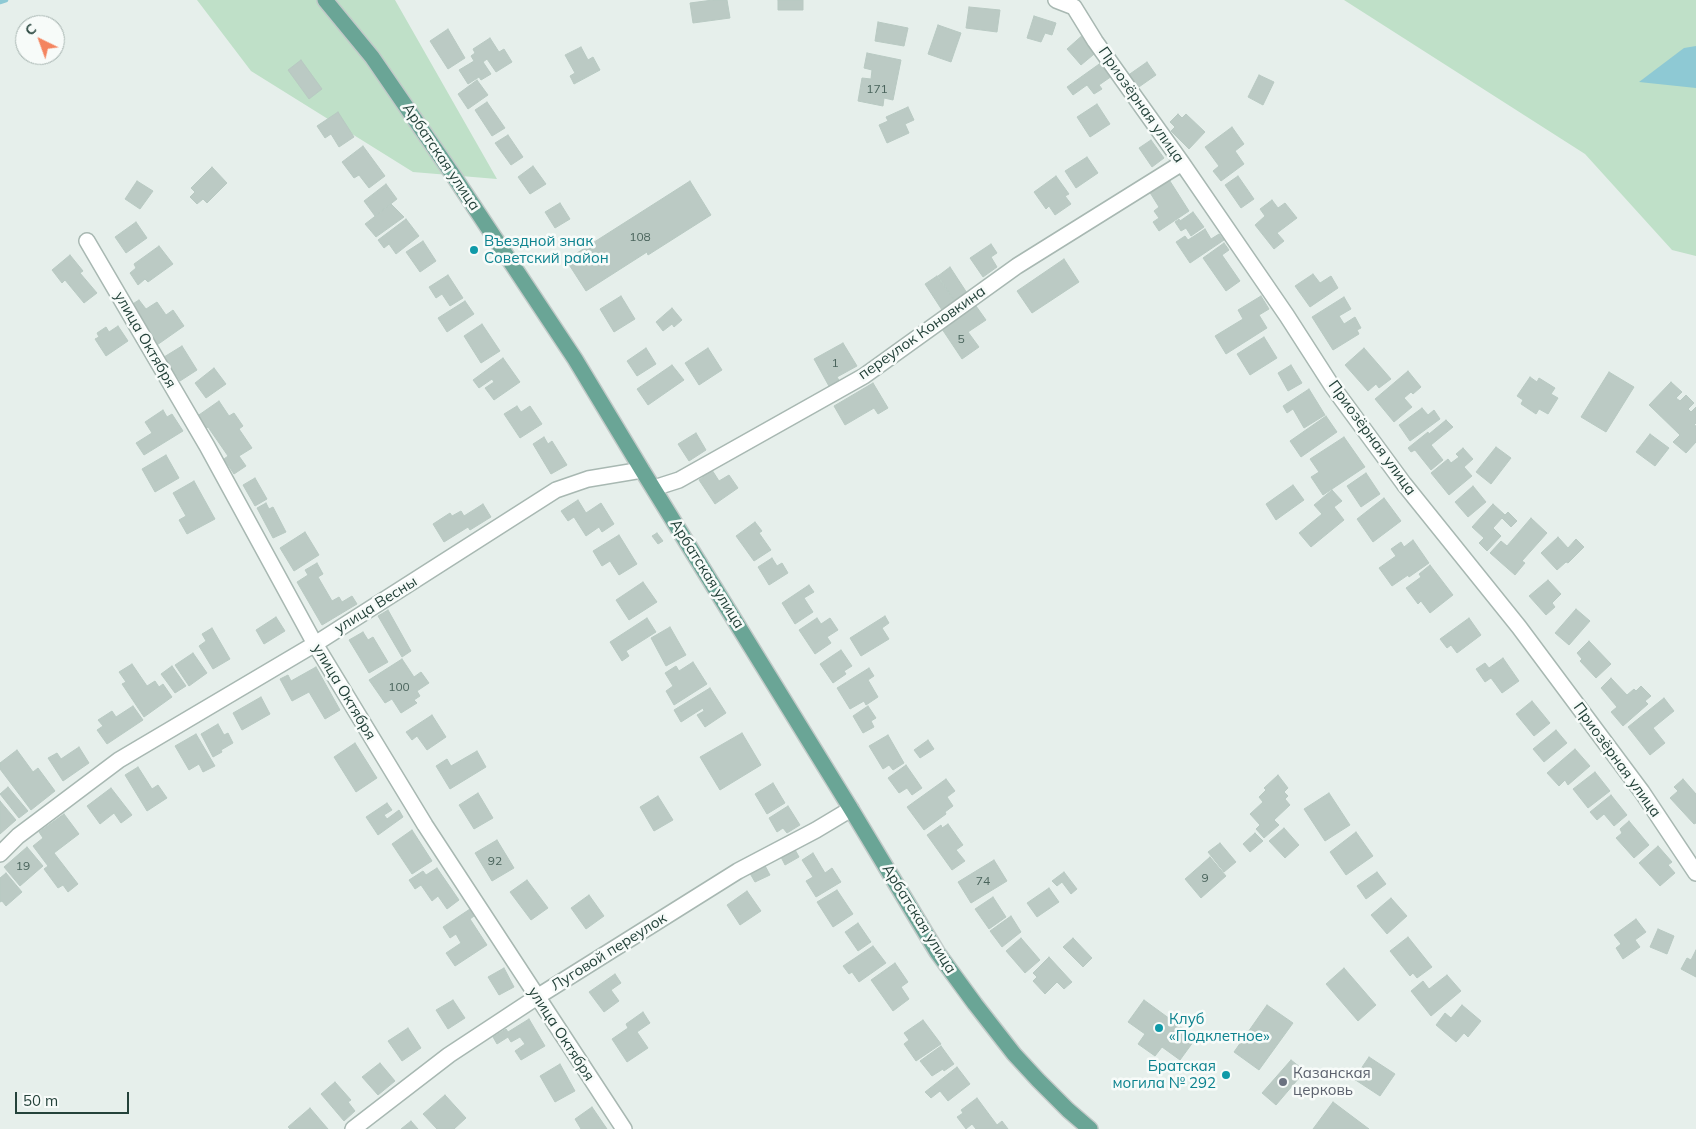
<!DOCTYPE html>
<meta charset="utf-8">
<style>
body{margin:0}
#map{position:relative;width:1696px;height:1129px;overflow:hidden;background:#e6efeb;font-family:Mulish,sans-serif}
canvas{display:block}
.north{position:absolute;left:15px;top:15px;width:50px;height:50px;box-sizing:border-box;background:#f7fbf9;border:1px solid #a3b1ad;border-radius:50%;rotate:318deg;font-size:14px;font-weight:700;line-height:20px;text-align:center;color:#24423a}
.north::after{content:'';display:block;margin:auto;width:18px;height:22px;background:#f4845f;clip-path:polygon(50% 0,100% 100%,50% 72%,0 100%)}
.scale{position:absolute;left:15px;top:1092px;width:114px;height:22px;box-sizing:border-box;border:2px solid #24423a;border-top:0;padding-left:6px;font-size:15px;line-height:18px;white-space:nowrap;color:#24423a;-webkit-text-stroke:4px #f7fbf9;paint-order:stroke}
</style>
<div id="map">
<canvas width="1696" height="1129"></canvas>
<div class="north">С</div>
<div class="scale">50 m</div>
</div>
<script>
const g = document.querySelector('canvas').getContext('2d');
g.lineJoin = 'round';
function paint(path, color) {
  g.fillStyle = color;
  g.fill(path, 'evenodd');
}
function toPath(rows) {
  const path = new Path2D();
  for (const r of rows) {
    path.moveTo(r[0], r[1]);
    for (let i = 2; i < r.length; i += 2) path.lineTo(r[i], r[i + 1]);
  }
  return path;
}
function stroke(path, color, width, dash) {
  g.strokeStyle = color;
  g.lineWidth = width;
  g.lineCap = dash ? 'butt' : 'round';
  g.setLineDash(dash || []);
  g.stroke(path);
}
function drawText(font, color, halo, rows, align = 'center') {
  g.font = font + ' Mulish,sans-serif';
  g.lineWidth = 5;
  g.setLineDash([]);
  g.textBaseline = 'middle';
  g.strokeStyle = halo;
  g.fillStyle = color;
  for (const [text, x, y, turn = 0] of rows) {
    g.save();
    g.translate(x, y);
    g.rotate((+turn || 0) * Math.PI / 180);
    g.textAlign = isNaN(turn) ? turn : align;
    if (halo) g.strokeText(text, 0, 0);
    g.fillText(text, 0, 0);
    g.restore();
  }
}
const green = toPath([
 [197,0,395,0,497,179,413,172,251,71],
 [1344,0,1696,0,1696,256,1672,250,1585,154]
]);
const water = toPath([
 [1696,46,1696,88,1639,82,1684,48]
]);
const stream = toPath([
 [0,2,6,0]
]);
const building = toPath([
 [713,0,727,0,730,18,693,23,690,3,713,0],
 [778,0,803,0,803,10,778,10,778,0],
 [969,7,1000,10,997,32,966,28,969,7],
 [1034,16,1056,23,1052,35,1045,33,1041,42,1027,38,1034,16],
 [878,22,908,28,904,46,875,41,878,22],
 [938,25,961,33,951,62,928,54,938,25],
 [448,29,465,58,448,69,430,41,448,29],
 [1085,33,1099,50,1081,65,1067,49,1085,33],
 [490,38,499,52,504,49,512,62,496,72,487,59,483,62,491,74,481,80,479,77,468,84,459,70,474,61,471,56,475,53,473,49,490,38],
 [581,47,588,60,593,57,600,70,574,84,570,76,575,73,565,55,581,47],
 [867,53,901,60,893,100,884,98,883,106,858,101,862,78,871,79,872,70,864,68,867,53],
 [301,60,322,89,309,99,288,70,301,60],
 [1102,62,1112,76,1099,85,1102,89,1094,94,1087,85,1073,95,1067,87,1102,62],
 [1147,62,1156,75,1136,89,1127,76,1147,62],
 [1259,75,1274,82,1263,105,1248,97,1259,75],
 [477,80,488,95,468,109,458,94,477,80],
 [487,102,505,128,492,136,475,110,487,102],
 [1097,104,1110,124,1090,137,1077,117,1097,104],
 [908,107,914,120,905,124,909,133,887,143,879,125,888,121,886,117,908,107],
 [338,112,354,137,339,147,331,134,325,138,317,126,338,112],
 [1178,114,1182,118,1186,114,1205,132,1189,149,1171,131,1175,127,1170,122,1178,114],
 [1232,127,1244,144,1235,151,1244,164,1221,181,1213,171,1219,166,1205,147,1232,127],
 [508,135,523,157,511,165,495,143,508,135],
 [1151,140,1164,158,1152,167,1139,148,1151,140],
 [363,146,385,176,369,188,359,175,354,178,342,162,363,146],
 [1087,157,1098,173,1076,188,1065,171,1087,157],
 [533,166,546,184,530,194,518,177,533,166],
 [212,167,227,183,207,203,203,199,197,204,190,197,195,192,191,188,212,167],
 [1056,176,1069,194,1065,196,1071,204,1055,215,1049,206,1046,209,1034,192,1056,176],
 [1238,176,1254,199,1241,208,1225,185,1238,176],
 [1168,178,1189,211,1159,231,1153,222,1159,218,1154,211,1159,207,1149,191,1168,178],
 [137,181,153,191,140,209,125,199,137,181],
 [690,181,711,215,648,255,647,252,586,291,566,260,690,181],
 [386,184,397,199,375,216,364,201,386,184],
 [1272,200,1278,208,1285,203,1297,218,1277,233,1284,241,1274,249,1255,225,1265,216,1260,209,1272,200],
 [560,203,570,219,555,228,545,212,560,203],
 [391,204,404,217,376,237,365,224,391,204],
 [1193,212,1204,227,1191,236,1186,228,1181,231,1175,222,1179,219,1180,221,1193,212],
 [406,219,419,236,396,254,389,244,384,248,378,240,406,219],
 [136,222,147,238,126,253,115,237,136,222],
 [1205,229,1211,239,1219,234,1224,240,1190,263,1176,242,1185,236,1188,240,1205,229],
 [423,241,436,261,420,272,406,252,423,241],
 [1224,243,1229,250,1222,255,1240,281,1226,291,1203,258,1224,243],
 [991,244,997,253,991,257,997,267,983,277,970,258,991,244],
 [159,246,173,264,148,282,145,279,138,285,130,273,136,268,134,264,159,246],
 [70,255,83,271,80,273,97,293,84,303,65,280,62,283,52,270,70,255],
 [1064,259,1079,282,1032,313,1017,291,1064,259],
 [950,267,967,293,955,301,938,276,950,267],
 [1313,274,1320,283,1331,276,1338,288,1310,307,1295,286,1313,274],
 [448,275,463,298,450,306,442,294,436,298,429,287,448,275],
 [937,276,955,301,942,310,925,284,937,276],
 [621,296,635,319,614,332,600,309,621,296],
 [1261,296,1269,309,1259,315,1267,328,1226,354,1215,336,1243,319,1238,310,1261,296],
 [1344,297,1351,309,1339,316,1344,324,1355,317,1361,328,1357,330,1359,334,1333,350,1312,317,1344,297],
 [139,300,146,309,157,302,166,315,173,310,184,326,157,345,131,305,139,300],
 [465,301,474,314,447,332,438,318,465,301],
 [976,306,986,320,968,332,979,347,962,359,942,329,976,306],
 [672,308,682,320,674,327,672,324,663,331,656,322,672,308],
 [482,324,500,351,481,363,464,336,482,324],
 [118,326,128,341,106,356,95,339,99,337,97,333,106,327,109,332,118,326],
 [1264,337,1277,358,1250,375,1237,354,1264,337],
 [843,343,857,366,837,377,840,382,830,388,814,359,843,343],
 [182,346,197,370,180,381,164,357,182,346],
 [646,348,656,364,637,376,627,361,646,348],
 [708,348,722,370,699,385,685,363,708,348],
 [1364,348,1391,379,1379,388,1376,384,1368,391,1345,365,1364,348],
 [503,358,520,382,494,400,485,388,494,382,492,379,479,388,473,380,503,358],
 [672,365,684,380,648,405,637,389,672,365],
 [1291,365,1302,383,1288,391,1278,373,1291,365],
 [214,368,226,384,206,398,195,383,214,368],
 [1408,371,1421,387,1413,394,1411,392,1404,398,1412,407,1394,422,1375,399,1408,371],
 [1609,372,1634,387,1606,432,1581,417,1609,372],
 [1530,377,1537,382,1539,378,1555,388,1551,394,1558,398,1548,414,1539,409,1536,414,1521,404,1523,400,1517,396,1530,377],
 [1671,382,1682,392,1676,398,1680,401,1686,395,1694,403,1688,409,1691,412,1696,407,1696,423,1694,425,1696,426,1696,442,1686,453,1673,442,1680,435,1649,405,1671,382],
 [873,383,888,408,878,414,874,408,845,425,834,406,873,383],
 [1309,389,1325,415,1304,428,1293,409,1287,413,1283,406,1309,389],
 [219,401,229,416,234,413,243,426,239,429,252,448,239,456,246,466,234,474,224,459,228,456,208,427,204,430,196,417,219,401],
 [517,406,521,412,530,406,542,424,520,438,504,414,517,406],
 [1422,408,1428,415,1434,410,1440,419,1410,441,1399,425,1422,408],
 [163,410,167,417,172,414,183,431,144,455,136,443,152,433,145,422,163,410],
 [1326,416,1337,432,1301,457,1290,441,1326,416],
 [1446,420,1453,427,1431,445,1443,460,1431,470,1415,450,1411,452,1408,448,1428,432,1429,434,1446,420],
 [696,433,706,450,689,461,678,444,696,433],
 [1650,434,1669,448,1655,466,1636,452,1650,434],
 [544,437,548,444,552,441,567,465,551,474,533,444,544,437],
 [1344,437,1365,467,1323,495,1311,477,1319,472,1310,459,1344,437],
 [1496,447,1511,458,1491,484,1476,472,1496,447],
 [1463,448,1473,459,1464,467,1472,476,1449,495,1431,473,1448,459,1451,463,1459,457,1456,454,1463,448],
 [166,455,179,478,155,492,142,469,166,455],
 [712,470,719,481,729,475,738,488,715,504,699,480,712,470],
 [1366,473,1380,494,1361,507,1347,486,1366,473],
 [255,478,267,499,255,506,243,485,255,478],
 [194,481,215,519,187,534,179,520,186,516,173,493,194,481],
 [1293,485,1304,500,1276,520,1266,504,1293,485],
 [1473,486,1486,502,1468,517,1455,502,1473,486],
 [1332,490,1342,501,1334,507,1344,520,1311,547,1299,533,1322,514,1314,505,1332,490],
 [1384,498,1401,521,1373,542,1357,519,1384,498],
 [578,500,586,513,601,503,614,524,602,532,599,527,586,536,574,517,568,521,561,511,578,500],
 [266,503,269,509,273,507,286,532,273,538,257,508,266,503],
 [483,504,491,517,470,530,468,527,444,542,433,524,450,513,452,516,461,511,464,516,483,504],
 [1493,504,1505,515,1508,512,1517,521,1511,527,1502,518,1493,528,1501,536,1487,551,1479,543,1484,538,1472,527,1493,504],
 [1531,518,1547,533,1522,561,1525,563,1515,575,1490,553,1501,541,1507,546,1531,518],
 [755,522,762,531,759,533,771,550,754,561,736,536,755,522],
 [305,532,319,555,294,571,280,548,305,532],
 [657,533,663,541,658,544,652,536,657,533],
 [619,535,637,564,619,575,610,561,602,566,593,551,619,535],
 [1558,537,1568,548,1576,539,1584,547,1568,563,1566,562,1557,570,1541,553,1558,537],
 [1413,540,1429,563,1409,577,1408,575,1392,586,1379,568,1396,556,1391,549,1401,542,1404,547,1413,540],
 [772,558,777,566,782,563,788,573,769,585,758,567,772,558],
 [317,563,323,574,318,577,332,601,339,597,342,602,352,596,357,604,322,625,297,582,308,575,305,570,317,563],
 [1430,565,1453,595,1430,613,1421,601,1418,604,1406,588,1421,577,1419,574,1430,565],
 [1548,580,1561,594,1552,603,1555,607,1546,615,1529,596,1548,580],
 [643,582,657,602,629,620,616,600,643,582],
 [809,585,814,592,804,598,813,612,795,624,782,603,809,585],
 [1576,609,1590,621,1569,645,1555,633,1576,609],
 [388,610,411,651,402,657,378,616,388,610],
 [885,616,889,623,882,628,889,639,861,656,850,638,885,616],
 [276,617,285,631,264,644,256,630,276,617],
 [647,618,656,632,626,651,629,656,622,661,610,642,647,618],
 [817,618,821,624,830,618,838,630,827,637,831,643,815,654,799,630,817,618],
 [1469,618,1481,635,1457,653,1451,645,1447,648,1440,639,1469,618],
 [670,627,686,655,666,666,651,638,670,627],
 [212,628,230,659,213,669,199,646,206,641,202,634,212,628],
 [363,632,368,640,373,637,388,662,369,673,349,640,363,632],
 [1589,641,1611,664,1596,678,1580,661,1582,659,1577,653,1589,641],
 [841,650,852,666,844,671,846,674,833,683,820,664,841,650],
 [193,653,207,673,189,686,175,665,193,653],
 [1503,658,1519,681,1502,693,1491,678,1485,682,1476,669,1485,663,1489,668,1503,658],
 [402,659,414,677,421,672,429,683,417,691,420,696,414,700,417,703,401,713,392,699,385,703,369,680,402,659],
 [693,662,707,684,674,705,666,691,673,686,665,673,676,666,679,671,693,662],
 [132,664,147,686,155,681,159,687,163,684,172,697,144,717,122,684,126,682,119,672,132,664],
 [172,666,186,686,175,693,161,674,172,666],
 [316,667,340,710,325,719,309,692,292,701,280,679,288,675,291,681,316,667],
 [869,668,874,676,868,680,878,697,866,705,864,701,850,709,837,688,869,668],
 [1611,678,1627,695,1634,689,1636,691,1641,686,1651,696,1645,701,1648,704,1623,726,1611,712,1617,707,1601,688,1611,678],
 [710,688,726,713,705,727,697,715,704,711,703,708,681,722,674,710,710,688],
 [261,697,270,714,242,730,233,713,261,697],
 [1664,698,1674,711,1653,728,1665,743,1650,755,1628,727,1664,698],
 [1532,701,1550,723,1534,736,1516,714,1532,701],
 [133,706,143,720,107,744,97,730,103,726,98,720,112,711,116,717,133,706],
 [868,706,876,718,871,721,874,727,863,733,853,716,868,706],
 [432,715,446,737,427,750,417,736,412,740,406,732,432,715],
 [218,724,224,735,228,733,233,743,221,750,222,752,213,757,201,734,218,724],
 [1556,730,1567,743,1544,762,1533,749,1556,730],
 [742,733,761,765,720,790,700,757,742,733],
 [196,734,215,766,203,772,199,764,189,770,175,746,196,734],
 [888,735,904,763,893,770,889,765,883,769,869,746,888,735],
 [928,740,934,749,920,758,914,750,928,740],
 [355,743,377,778,356,792,334,757,355,743],
 [79,747,89,763,63,781,48,758,57,753,61,759,79,747],
 [1575,749,1590,766,1568,785,1565,780,1559,786,1547,773,1575,749],
 [17,750,33,772,38,768,55,791,31,810,0,769,0,763,17,750],
 [477,751,486,767,450,789,436,766,447,759,451,766,477,751],
 [906,765,922,788,912,795,907,788,899,793,888,778,906,765],
 [138,767,152,789,158,785,167,798,147,811,125,775,138,767],
 [1595,772,1610,791,1588,808,1573,789,1595,772],
 [1278,775,1288,788,1284,792,1288,796,1285,799,1290,805,1274,820,1279,825,1264,838,1256,829,1260,825,1250,814,1263,802,1259,797,1266,790,1264,788,1278,775],
 [946,779,955,791,947,797,953,806,945,812,946,814,924,830,907,807,946,779],
 [1683,779,1696,794,1696,823,1694,824,1670,798,1678,791,1674,787,1683,779],
 [773,783,785,803,767,814,755,794,773,783],
 [8,787,28,811,19,818,0,794,8,787],
 [111,788,132,815,121,823,114,813,100,824,87,806,111,788],
 [478,793,493,818,474,829,459,805,478,793],
 [1329,793,1350,825,1325,841,1304,809,1329,793],
 [1611,795,1627,815,1614,826,1604,814,1597,820,1590,812,1611,795],
 [658,796,673,820,654,831,640,807,658,796],
 [0,801,16,820,0,834,0,801],
 [387,803,392,810,384,815,387,819,399,810,403,817,378,835,366,817,387,803],
 [788,806,800,825,787,833,783,828,777,832,769,818,788,806],
 [64,814,79,834,54,853,78,884,68,892,63,885,58,888,44,869,48,866,33,846,43,838,39,832,64,814],
 [1629,821,1649,845,1634,858,1616,838,1622,833,1620,829,1629,821],
 [948,824,963,845,956,850,965,861,952,870,927,835,941,825,942,828,948,824],
 [1284,828,1299,845,1285,858,1269,841,1284,828],
 [412,830,432,861,412,874,392,844,412,830],
 [1356,832,1373,856,1346,875,1330,852,1356,832],
 [1255,833,1263,841,1250,852,1243,844,1255,833],
 [497,840,514,868,492,881,475,853,497,840],
 [1220,843,1236,862,1224,872,1208,852,1220,843],
 [793,846,799,857,785,865,779,853,793,846],
 [1658,846,1672,862,1668,865,1675,873,1660,886,1639,863,1658,846],
 [27,847,43,866,20,886,4,867,27,847],
 [813,853,825,873,832,868,841,882,816,897,806,881,813,877,802,860,813,853],
 [1210,857,1226,876,1201,898,1185,879,1210,857],
 [994,860,1007,881,971,903,958,882,994,860],
 [763,862,770,875,755,882,748,870,763,862],
 [437,868,459,900,447,909,438,896,432,901,421,885,415,889,409,880,423,871,426,875,437,868],
 [1064,872,1077,889,1071,894,1062,882,1057,886,1052,881,1064,872],
 [1377,872,1386,884,1366,899,1357,886,1377,872],
 [6,873,22,892,6,906,2,901,0,902,0,878,6,873],
 [527,880,548,908,531,920,510,892,527,880],
 [1049,888,1059,902,1037,917,1027,903,1049,888],
 [837,890,853,914,833,927,817,902,837,890],
 [747,891,761,911,740,925,727,905,747,891],
 [589,895,604,916,586,929,571,908,589,895],
 [993,897,1006,917,989,929,975,909,993,897],
 [1391,898,1407,916,1387,934,1371,915,1391,898],
 [470,909,474,916,470,919,487,945,455,966,446,953,461,943,456,934,450,938,443,927,470,909],
 [1011,916,1021,932,1002,947,990,931,1011,916],
 [1636,919,1646,932,1635,940,1640,947,1623,959,1616,948,1621,944,1614,935,1636,919],
 [858,923,871,942,858,951,845,932,858,923],
 [1658,929,1674,936,1667,954,1650,947,1658,929],
 [1408,937,1432,967,1417,978,1413,973,1410,976,1390,951,1408,937],
 [1021,938,1040,960,1025,973,1006,951,1021,938],
 [1073,938,1092,958,1083,967,1063,947,1073,938],
 [873,946,886,963,859,982,852,972,849,974,843,966,873,946],
 [1696,950,1696,977,1681,969,1687,958,1691,960,1696,950],
 [1049,957,1072,982,1064,989,1057,982,1045,994,1033,981,1037,977,1033,973,1049,957],
 [895,963,908,982,901,987,909,999,893,1011,871,980,895,963],
 [504,968,514,987,499,995,488,977,504,968],
 [1344,968,1376,1005,1358,1021,1326,984,1344,968],
 [615,974,621,983,611,990,619,1001,604,1012,589,992,615,974],
 [1447,975,1461,991,1431,1016,1411,991,1423,981,1429,989,1447,975],
 [453,1000,465,1018,448,1029,436,1010,453,1000],
 [1144,1000,1196,1038,1180,1060,1162,1047,1155,1056,1138,1044,1145,1034,1128,1022,1144,1000],
 [1267,1005,1293,1023,1259,1070,1234,1052,1267,1005],
 [1462,1005,1481,1021,1468,1037,1464,1033,1456,1042,1436,1025,1445,1013,1451,1018,1462,1005],
 [643,1012,650,1023,637,1032,648,1048,627,1062,612,1039,628,1028,626,1024,643,1012],
 [529,1019,545,1046,521,1060,515,1051,525,1044,520,1037,511,1042,508,1037,497,1044,493,1037,506,1029,508,1032,529,1019],
 [923,1020,941,1044,916,1061,904,1044,909,1040,904,1033,923,1020],
 [408,1028,421,1048,402,1061,388,1041,408,1028],
 [941,1046,954,1064,944,1071,943,1069,932,1076,920,1061,941,1046],
 [1369,1057,1395,1074,1380,1096,1354,1079,1369,1057],
 [1291,1060,1305,1071,1276,1105,1262,1093,1291,1060],
 [380,1063,395,1081,378,1095,362,1077,380,1063],
 [560,1064,575,1091,555,1102,540,1076,560,1064],
 [957,1067,970,1084,948,1101,940,1091,931,1098,925,1092,957,1067],
 [335,1082,351,1100,348,1102,355,1111,344,1121,321,1094,335,1082],
 [445,1095,466,1118,454,1129,437,1129,423,1114,445,1095],
 [977,1098,997,1125,1002,1121,1008,1129,976,1129,972,1124,966,1129,957,1117,963,1113,961,1110,977,1098],
 [1333,1102,1369,1129,1313,1129,1333,1102],
 [592,1107,607,1129,581,1129,575,1119,592,1107],
 [310,1108,328,1129,290,1129,288,1127,310,1108],
 [411,1121,418,1129,401,1129,411,1121]
]);
const minor = toPath([
 [1056,0,1074,7,1095,41,1182,163,1287,316,1332,386,1404,484,1519,627,1642,792,1696,873],
 [87,241,207,446,315,644,425,825,624,1129],
 [654,488,679,480,864,376,1017,266,1182,163],
 [0,854,18,836,119,760,315,644,556,490,588,479,642,470],
 [353,1129,449,1055,537,997,738,871,816,830,851,809]
]);
const major = toPath([
 [325,0,372,57,451,172,575,359,642,470,851,809,937,952,975,1004,1014,1054,1038,1080,1068,1110,1090,1129]
]);
const markers = [
 [474,250,5,"#0f9aa8"],
 [1159,1028,5,"#0f9aa8"],
 [1226,1075,5,"#0f9aa8"],
 [1283,1082,5,"#6b7280"]
];
const numberNames = [
 ["171",877,89],
 ["108",640,237],
 ["5",961,339],
 ["1",835,363],
 ["100",399,687],
 ["92",495,861],
 ["19",23,866],
 ["9",1205,878],
 ["74",983,881]
];
const streetNames = [
 ["Приозёрная улица",1141,105,55],
 ["Арбатская улица",441,157,56],
 ["переулок Коновкина",922,333,-35],
 ["улица Октября",145,340,60],
 ["Приозёрная улица",1372,438,54],
 ["Арбатская улица",707,574,58],
 ["улица Весны",376,605,-32],
 ["улица Октября",344,692,59],
 ["Приозёрная улица",1617,760,54],
 ["Арбатская улица",919,919,58],
 ["Луговой переулок",609,952,-32],
 ["улица Октября",561,1034,57]
];
const cultureNames = [
 ["Въездной знак",484,241],
 ["Советский район",484,258],
 ["Клуб",1169,1019],
 ["«Подклетное»",1169,1036],
 ["Братская",1216,1066,"right"],
 ["могила № 292",1216,1083,"right"]
];
const worshipNames = [
 ["Казанская",1293,1073],
 ["церковь",1293,1090]
];
paint(green, '#bfe0c8');
paint(water, '#8ec9d4');
stroke(stream, '#8ec9d4', 4.5);
paint(building, '#bbcac4');
stroke(building, '#b8c9c2', 1);
stroke(minor, '#a8b8b2', 18);
stroke(major, '#c2cac8', 18);
stroke(minor, '#fff', 15);
stroke(major, '#6aa596', 15);
for (const [x, y, r, color] of markers) {
  const dot = new Path2D();
  dot.arc(x, y, r, 0, 2 * Math.PI);
  g.fillStyle = color;
  g.fill(dot);
  stroke(dot, '#f7fbf9', 2);
}
drawText('12px', '#4a645c', null, numberNames);
drawText('15px', '#24423a', '#f7fbf9', streetNames);
drawText('15px', '#0d838f', '#f7fbf9', cultureNames, 'left');
drawText('15px', '#5b616d', '#f7fbf9', worshipNames, 'left');
</script>
